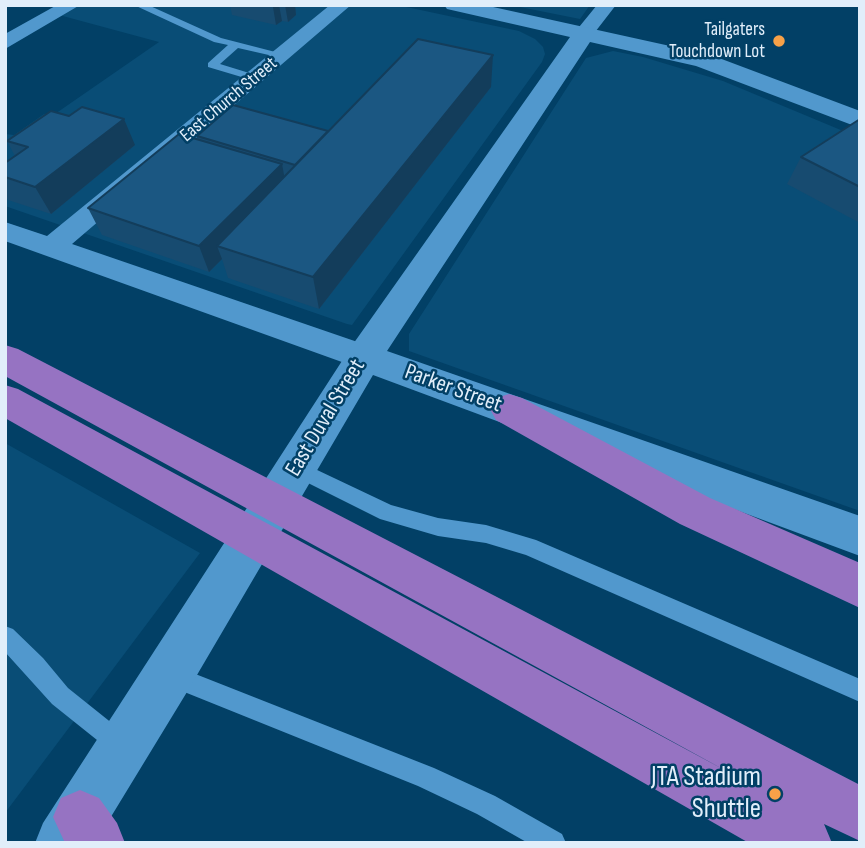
<!DOCTYPE html>
<style>
body{margin:0}
#map{position:relative;width:865px;height:848px;overflow:hidden;background:#024066;font-family:"Sofia Sans Condensed",sans-serif}
canvas{display:block}
.frame{position:absolute;inset:0;border:7px solid #e1eefa;pointer-events:none}
</style>
<div id="map">
<canvas width="865" height="848"></canvas>
<div class="frame"></div>
</div>
<script>
const g = document.querySelector('canvas').getContext('2d');
g.lineJoin = 'round';
function paint(path, color) {
  g.fillStyle = color;
  g.fill(path, 'evenodd');
}
function toPath(rows) {
  const path = new Path2D();
  for (const r of rows) {
    path.moveTo(r[0], r[1]);
    for (let i = 2; i < r.length; i += 2) path.lineTo(r[i], r[i + 1]);
  }
  return path;
}
function stroke(path, color, width, dash) {
  g.strokeStyle = color;
  g.lineWidth = width;
  g.lineCap = dash ? 'butt' : 'round';
  g.setLineDash(dash || []);
  g.stroke(path);
}
function drawText(font, color, halo, rows, align = 'center') {
  g.font = font + ' "Sofia Sans Condensed",sans-serif';
  g.lineWidth = 5;
  g.setLineDash([]);
  g.textBaseline = 'middle';
  g.strokeStyle = halo;
  g.fillStyle = color;
  for (const [text, x, y, turn = 0] of rows) {
    g.save();
    g.translate(x, y);
    g.rotate((+turn || 0) * Math.PI / 180);
    g.textAlign = isNaN(turn) ? turn : align;
    if (halo) g.strokeText(text, 0, 0);
    g.fillText(text, 0, 0);
    g.restore();
  }
}
const built = toPath([
 [60,5,397,5,519,31,535,39,543,47,545,54,542,62,352,325,347,324,5,206,5,134,14,135,44,114,52,116,159,42,48,12],
 [510,5,590,5,580,19],
 [613,51,643,57,723,81,860,138,860,511,409,351,409,334,586,58],
 [5,443,200,553,5,813]
]);
const lane = toPath([
 [134,5,148,5,221,38,287,55,282,58,238,48,220,64,259,76,260,78,255,81,208,67,208,63,228,45,214,42,134,5],
 [296,460,391,505,438,518,486,525,536,540,860,679,860,702,526,555,486,543,438,536,380,519,290,474,287,468,290,462,296,460],
 [5,626,13,629,43,658,68,688,128,736,132,744,128,752,120,756,112,752,52,704,5,652,5,626],
 [170,664,434,768,495,796,562,834,566,843,528,843,477,814,418,786,162,683,159,675,162,667,170,664]
]);
const street = toPath([
 [57,5,80,5,5,49,5,34,57,5],
 [330,5,351,5,72,244,375,348,380,357,375,366,364,369,353,366,5,241,5,222,47,236,330,5],
 [597,5,616,5,592,36,578,36,575,32,597,5]
]);
const secondary = toPath([
 [444,5,484,5,711,55,860,111,860,128,696,66,590,42,387,351,860,516,860,556,373,375,187,692,95,843,35,843,43,823,351,347,570,37,447,9,444,5]
]);
const highway = toPath([
 [5,345,18,349,860,785,860,841,824,824,832,843,749,843,5,418,5,385,18,389,730,773,5,376,5,345],
 [509,394,522,398,710,498,860,563,860,608,680,524,496,420,490,409,496,398,509,394],
 [80,790,99,798,117,823,125,843,65,843,53,817,61,798,80,790]
]);
const wall = toPath([
 [230,5,295,5,296,15,288,22,282,21,276,25,232,15],
 [491,87,319,309,228,278,222,259,209,272,102,235,88,208,198,140,197,136,328,131],
 [860,119,860,223,787,184,801,157],
 [7,141,135,145,51,214,8,200,5,195,5,163,15,156]
]);
const shadedWall = toPath([
 [276,5,279,5,282,21,276,25,273,7],
 [285,5,295,5,296,15,288,22],
 [493,55,491,87,319,309,313,277],
 [124,119,135,145,51,214,35,187],
 [282,164,287,191,217,246,222,259,209,272,199,246]
]);
const building = toPath([
 [418,39,493,55,313,277,217,246,418,39],
 [233,105,328,131,295,165,197,136,233,105],
 [82,107,124,119,35,187,5,177,5,163,28,147,7,141,51,111,69,116,82,107],
 [860,119,860,187,801,157,860,119],
 [179,134,282,164,199,246,88,208,179,134]
]);
const markers = [
 [779,41,7,"#f7a148"],
 [775,794,7,"#f7a148"]
];
const farPoinames = [
 ["Tailgaters",765,30],
 ["Touchdown Lot",765,52]
];
const farStreetnames = [
 ["East Church Street",229,100,-40]
];
const streetNames = [
 ["Parker Street",453,389,20],
 ["East Duval Street",326,418,-59]
];
const nearPoinames = [
 ["JTA Stadium",761,778],
 ["Shuttle",761,810]
];
paint(built, '#094d76');
paint(lane, '#5198cd');
paint(street, '#5198cd');
paint(secondary, '#5198cd');
paint(highway, '#9673c2');
paint(wall, '#174b70');
paint(shadedWall, '#133d5b');
paint(building, '#1b5782');
stroke(building, '#133d5b', 2);
for (const [x, y, r, color] of markers) {
  const dot = new Path2D();
  dot.arc(x, y, r, 0, 2 * Math.PI);
  g.fillStyle = color;
  g.fill(dot);
  stroke(dot, '#024066', 2.5);
}
drawText('19px', '#e1eefa', '#024066', farPoinames, 'right');
drawText('19px', '#e1eefa', '#024066', farStreetnames);
drawText('23px', '#e1eefa', '#024066', streetNames);
drawText('28px', '#e1eefa', '#024066', nearPoinames, 'right');
</script>
